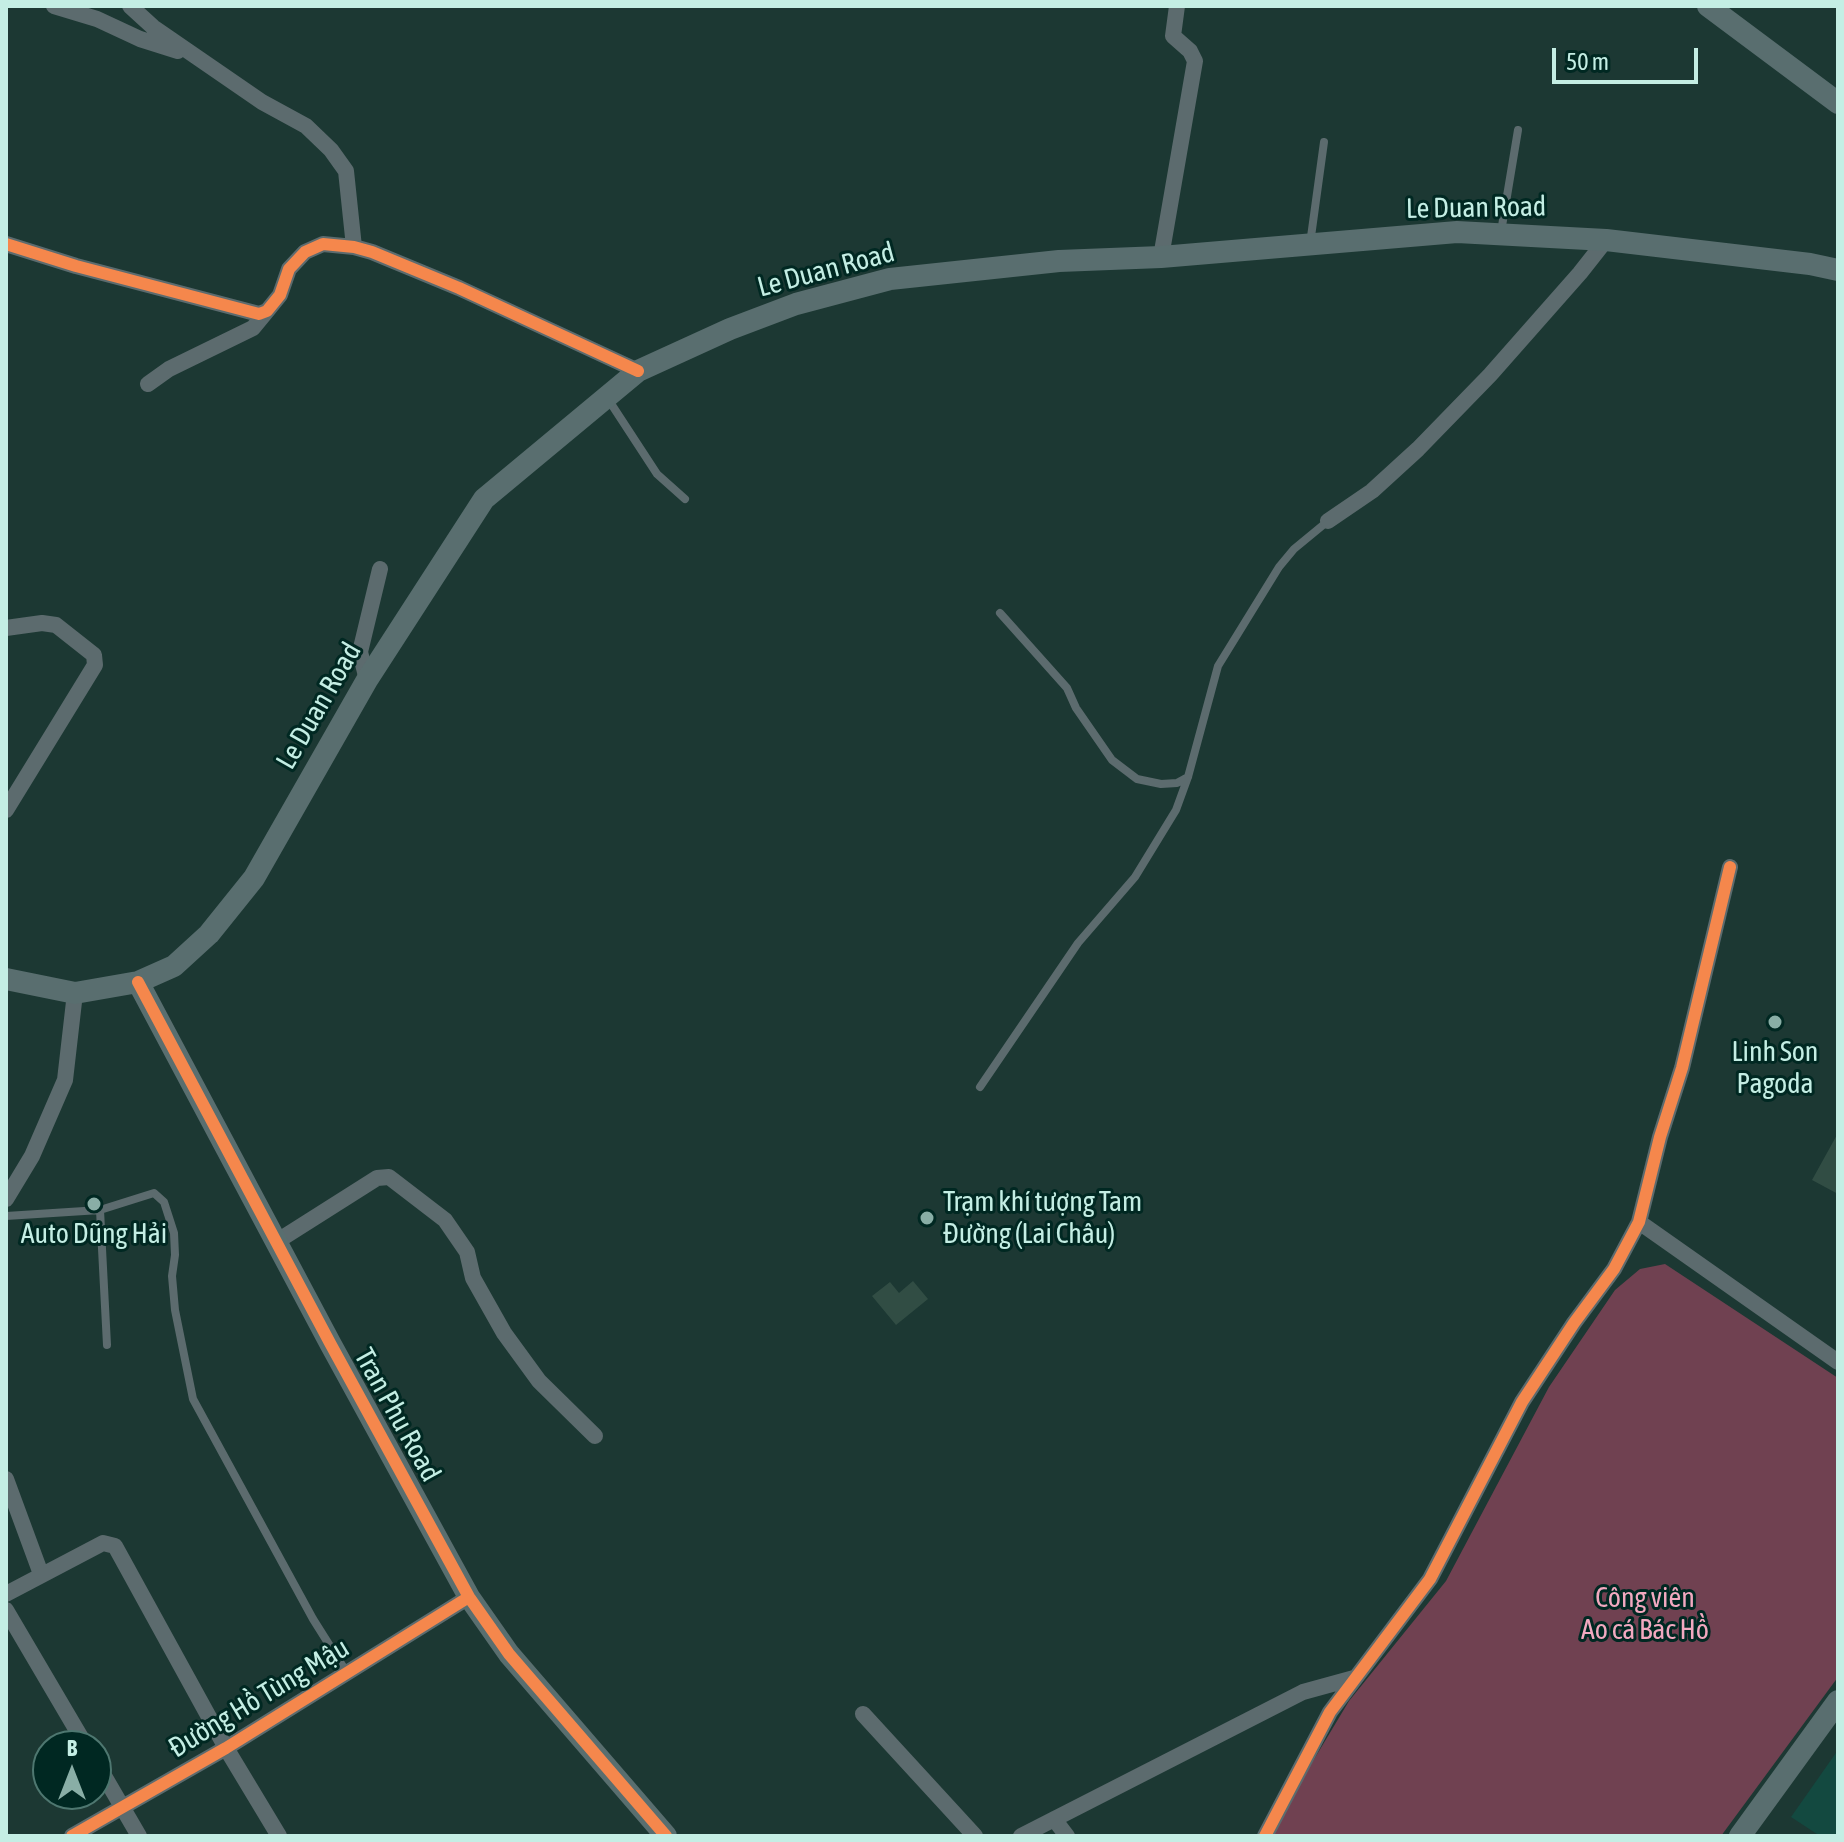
<!DOCTYPE html>
<meta charset="utf-8">
<style>
body{margin:0}
#map{position:relative;width:1844px;height:1842px;overflow:hidden;background:#1c3833;font-family:"Asap Condensed",sans-serif}
canvas{display:block}
.frame{position:absolute;inset:0;border:8px solid #c4eee4;pointer-events:none}
.north{position:absolute;left:32px;top:1730px;width:80px;height:80px;box-sizing:border-box;background:#002822;border:2px solid #4e7770;border-radius:50%;rotate:0deg;font-size:22px;font-weight:700;line-height:32px;text-align:center;color:#c4eee4}
.north::after{content:'';display:block;margin:auto;width:28px;height:36px;background:#89aea6;clip-path:polygon(50% 0,100% 100%,50% 72%,0 100%)}
.scale{position:absolute;left:1552px;top:48px;width:146px;height:36px;box-sizing:border-box;border:4px solid #c4eee4;border-top:0;padding-left:10px;font-size:24px;line-height:28px;white-space:nowrap;color:#c4eee4;-webkit-text-stroke:6px #002822;paint-order:stroke}
</style>
<div id="map">
<canvas width="1844" height="1842"></canvas>
<div class="frame"></div>
<div class="north">B</div>
<div class="scale">50 m</div>
</div>
<script>
const g = document.querySelector('canvas').getContext('2d');
g.lineJoin = 'round';
function paint(path, color) {
  g.fillStyle = color;
  g.fill(path, 'evenodd');
}
function toPath(rows) {
  const path = new Path2D();
  for (const r of rows) {
    path.moveTo(r[0], r[1]);
    for (let i = 2; i < r.length; i += 2) path.lineTo(r[i], r[i + 1]);
  }
  return path;
}
function stroke(path, color, width, dash) {
  g.strokeStyle = color;
  g.lineWidth = width;
  g.lineCap = dash ? 'butt' : 'round';
  g.setLineDash(dash || []);
  g.stroke(path);
}
function drawText(font, color, halo, rows, align = 'center') {
  g.font = font + ' "Asap Condensed",sans-serif';
  g.lineWidth = 6;
  g.setLineDash([]);
  g.textBaseline = 'middle';
  g.strokeStyle = halo;
  g.fillStyle = color;
  for (const [text, x, y, turn = 0] of rows) {
    g.save();
    g.translate(x, y);
    g.rotate((+turn || 0) * Math.PI / 180);
    g.textAlign = isNaN(turn) ? turn : align;
    if (halo) g.strokeText(text, 0, 0);
    g.fillText(text, 0, 0);
    g.restore();
  }
}
const built = toPath([
 [1838,1750,1838,1836,1820,1836,1791,1817]
]);
const green = toPath([
 [1665,1264,1838,1378,1838,1677,1721,1836,1272,1836,1301,1781,1349,1701,1446,1581,1549,1387,1615,1290,1640,1269]
]);
const building = toPath([
 [1838,1133,1838,1194,1812,1180],
 [913,1281,928,1299,896,1325,872,1296,890,1282,899,1293]
]);
const lane = toPath([
 [1501,232,1518,130],
 [1310,244,1324,142],
 [608,399,657,474,685,499],
 [1000,613,1067,688,1076,708,1112,760,1137,779,1161,784,1177,783,1188,777],
 [980,1087,1078,943,1135,877,1176,810,1188,777,1218,666,1279,567,1294,549,1328,521],
 [100,1210,107,1345],
 [6,1216,100,1210,154,1193,164,1202,174,1233,175,1255,172,1276,175,1310,193,1399,313,1619,347,1673]
]);
const street = toPath([
 [54,6,97,19,140,39,178,51],
 [130,6,153,27,262,102,306,126,331,150,346,171,354,247],
 [6,244,76,266,259,314,267,311,280,295,289,269,305,252,323,244,354,247,372,252,459,288,638,371],
 [1161,257,1195,61,1190,51,1173,36,1177,6],
 [148,384,169,369,253,328,267,311],
 [1328,521,1372,491,1418,449,1490,375,1580,273,1606,240],
 [6,628,42,623,56,625,94,655,95,665,6,810],
 [367,680,360,652,380,569],
 [6,1199,32,1156,65,1080,75,993],
 [1639,1222,1838,1362],
 [276,1242,377,1178,389,1177,445,1220,467,1252,473,1278,504,1333,539,1381,595,1436],
 [6,1479,41,1574],
 [6,1594,103,1543,115,1546,226,1748,279,1836],
 [6,1610,86,1746],
 [863,1714,975,1836],
 [96,1762,139,1836],
 [1054,1819,1067,1836],
 [72,1836,226,1748,469,1597],
 [1021,1836,1303,1692,1354,1678],
 [1265,1836,1330,1712,1430,1579,1522,1402,1574,1323,1614,1269,1639,1222,1660,1137,1682,1068,1730,867]
]);
const secondary = toPath([
 [1708,6,1838,103],
 [6,979,75,993,138,982,174,966,209,934,254,878,367,680,484,499,638,371,730,329,796,304,890,279,1059,261,1161,257,1457,232,1606,240,1810,264,1838,270],
 [138,982,330,1343,469,1597,509,1654,666,1836],
 [1740,1836,1838,1701]
]);
const cycleway = toPath([
 [6,244,76,266,259,314,267,311,280,295,289,269,305,252,323,244,354,247,372,252,459,288,638,371],
 [138,982,330,1343,469,1597,509,1654,666,1836],
 [72,1836,226,1748,469,1597],
 [1265,1836,1330,1712,1430,1579,1522,1402,1574,1323,1614,1269,1639,1222,1660,1137,1682,1068,1730,867]
]);
const markers = [
 [1775,1022,8,"#89aea6"],
 [94,1204,8,"#89aea6"],
 [927,1218,8,"#89aea6"]
];
const streetNames = [
 ["Le Duan Road",1476,208,-1],
 ["Le Duan Road",826,270,-15],
 ["Le Duan Road",319,706,-60],
 ["Tran Phu Road",397,1415,61],
 ["Đường Hồ Tùng Mậu",259,1698,-31]
];
const poiNames = [
 ["Linh Son",1775,1052],
 ["Pagoda",1775,1084],
 ["Trạm khí tượng Tam",943,1202,"left"],
 ["Đường (Lai Châu)",943,1234,"left"],
 ["Auto Dũng Hải",94,1234]
];
const parkNames = [
 ["Công viên",1645,1598],
 ["Ao cá Bác Hồ",1645,1630]
];
paint(built, '#134940');
paint(green, '#704151');
paint(building, '#314d44');
stroke(lane, '#5c6b6e', 8);
stroke(street, '#5c6b6e', 16);
stroke(secondary, '#596e6f', 22);
stroke(cycleway, '#f5874c', 12);
for (const [x, y, r, color] of markers) {
  const dot = new Path2D();
  dot.arc(x, y, r, 0, 2 * Math.PI);
  g.fillStyle = color;
  g.fill(dot);
  stroke(dot, '#002822', 3);
}
drawText('28px', '#c4eee4', '#002822', streetNames);
drawText('28px', '#c4eee4', '#002822', poiNames);
drawText('28px', '#f2a9c0', '#002822', parkNames);
</script>
